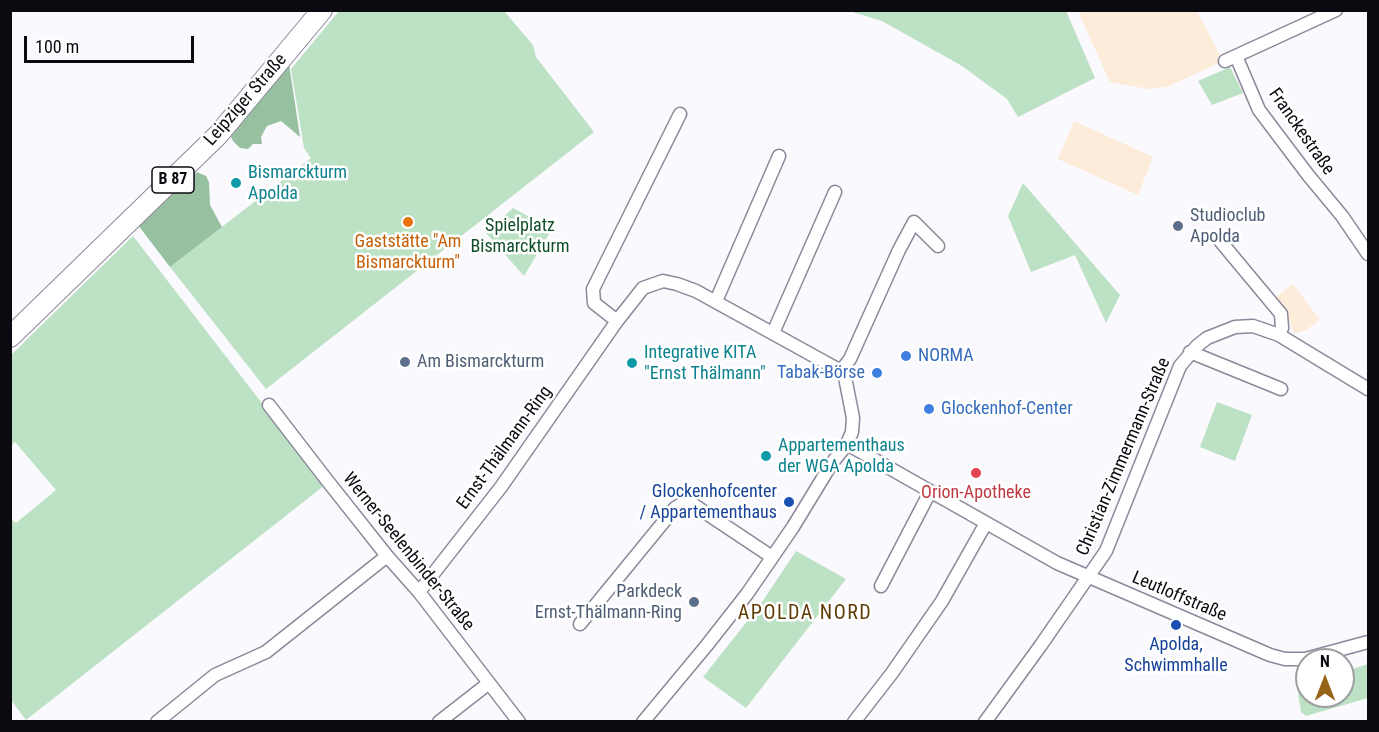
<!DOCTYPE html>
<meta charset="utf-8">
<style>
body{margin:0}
#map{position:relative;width:1379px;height:732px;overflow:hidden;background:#faf9fd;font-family:"Roboto Condensed",sans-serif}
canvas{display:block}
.frame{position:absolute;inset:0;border:12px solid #0c0a11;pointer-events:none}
.north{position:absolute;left:1295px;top:648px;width:60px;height:60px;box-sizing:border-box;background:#fff;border:2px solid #9e9da0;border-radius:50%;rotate:0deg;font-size:16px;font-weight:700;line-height:24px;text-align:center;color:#0c0a11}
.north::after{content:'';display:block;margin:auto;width:21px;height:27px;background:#966317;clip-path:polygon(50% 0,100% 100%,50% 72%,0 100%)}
.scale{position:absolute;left:24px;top:36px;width:170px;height:27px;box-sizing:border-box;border:3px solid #0c0a11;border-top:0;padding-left:8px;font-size:18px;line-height:21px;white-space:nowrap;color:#0c0a11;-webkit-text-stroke:4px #fff;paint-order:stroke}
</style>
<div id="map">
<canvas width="1379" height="732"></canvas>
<div class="frame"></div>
<div class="north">N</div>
<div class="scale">100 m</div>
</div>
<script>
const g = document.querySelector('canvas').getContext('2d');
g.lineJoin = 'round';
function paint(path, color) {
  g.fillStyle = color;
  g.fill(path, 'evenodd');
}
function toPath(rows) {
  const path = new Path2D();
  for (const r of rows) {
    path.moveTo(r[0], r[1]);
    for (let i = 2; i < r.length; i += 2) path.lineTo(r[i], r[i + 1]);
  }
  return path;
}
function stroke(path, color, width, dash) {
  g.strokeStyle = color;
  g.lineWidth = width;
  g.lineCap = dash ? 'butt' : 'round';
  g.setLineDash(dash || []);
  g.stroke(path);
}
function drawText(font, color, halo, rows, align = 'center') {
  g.font = font + ' "Roboto Condensed",sans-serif';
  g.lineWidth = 5;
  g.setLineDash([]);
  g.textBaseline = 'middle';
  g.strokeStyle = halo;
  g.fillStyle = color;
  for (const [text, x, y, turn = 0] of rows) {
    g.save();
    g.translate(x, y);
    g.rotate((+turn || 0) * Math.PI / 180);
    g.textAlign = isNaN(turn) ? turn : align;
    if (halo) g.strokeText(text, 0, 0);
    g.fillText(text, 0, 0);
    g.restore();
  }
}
const industrial = toPath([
 [1085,10,1197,11,1223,61,1167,87,1148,89,1110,82,1079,14],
 [1074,121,1153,157,1138,195,1058,159],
 [1293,284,1320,320,1306,330,1294,334,1289,319,1276,297]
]);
const green = toPath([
 [339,11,504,11,533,45,536,57,594,132,266,389,170,267,311,158,304,148,291,69],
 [849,11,1066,11,1095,78,1018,117,1007,99,962,66,882,21],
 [1230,67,1243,93,1212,105,1198,81],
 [1023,183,1120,295,1106,323,1075,255,1031,272,1008,216],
 [513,208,552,229,524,276,486,233],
 [133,236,325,485,26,720,11,700,10,518,16,523,56,490,15,442,11,445,11,355],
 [1217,402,1252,415,1235,461,1200,447],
 [796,551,846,579,746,708,703,677,760,605],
 [1368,664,1368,698,1306,716,1301,712,1297,686,1307,683,1307,696,1343,696,1343,672]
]);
const forest = toPath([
 [289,64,300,137,281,121,267,126,261,137,262,144,253,144,248,149,240,148,233,141,229,133],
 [197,172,206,176,209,182,210,205,222,227,170,267,138,225]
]);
const street = toPath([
 [1236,56,1259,110,1308,175,1342,216,1368,254],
 [1225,61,1336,10],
 [1221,242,1281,314,1282,328,1279,335],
 [716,301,779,156],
 [617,321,594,303,593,289,680,114],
 [773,333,835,192],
 [1190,352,1281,389],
 [841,371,850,359,899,250,914,222,938,246],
 [269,405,326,479,387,556,419,592,519,722],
 [847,444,1057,563,1270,655,1285,659,1305,659,1368,642],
 [881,586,930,492],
 [419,592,501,487,617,321,643,288,663,281,677,284,696,291,841,371,845,377,853,418,852,432,847,444,832,463,793,527,747,594,707,645,643,722],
 [580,624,675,508,683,503,689,502,694,505,772,557],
 [157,722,215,675,266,652,387,556],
 [439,722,489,683],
 [854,722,892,673,942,601,986,523],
 [985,722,1041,645,1106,551,1180,366,1197,346,1207,338,1235,327,1253,326,1279,335,1368,389]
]);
const primary = toPath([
 [10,337,218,135,322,10]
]);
const markers = [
 [236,183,6,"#0f9aa8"],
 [408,222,6,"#e8710a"],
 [1178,226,6,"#5c6f8a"],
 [906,356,6,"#3f7fe0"],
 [405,362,6,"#5c6f8a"],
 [632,363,6,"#0f9aa8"],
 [877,373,6,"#3f7fe0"],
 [929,409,6,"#3f7fe0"],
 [766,456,6,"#0f9aa8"],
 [976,473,6,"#e0444e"],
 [789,502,6,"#1a4fb4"],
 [694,602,6,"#5c6f8a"],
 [1176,625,6,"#1a4fb4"]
];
const shields = [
 [173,180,42]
];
const shieldNames = [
 ["B 87",173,180]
];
const streetNames = [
 ["Leipziger Straße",246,100,-49],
 ["Franckestraße",1301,132,55],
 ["Ernst-Thälmann-Ring",505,448,-54],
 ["Christian-Zimmermann-Straße",1124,457,-67],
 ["Werner-Seelenbinder-Straße",408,552,51],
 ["Leutloffstraße",1179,597,23]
];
const cultureNames = [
 ["Bismarckturm",248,173],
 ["Apolda",248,194],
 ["Integrative KITA",644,353],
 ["\"Ernst Thälmann\"",644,374],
 ["Appartementhaus",778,446],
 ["der WGA Apolda",778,467]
];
const serviceNames = [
 ["Studioclub",1190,216],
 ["Apolda",1190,237],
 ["Am Bismarckturm",417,362],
 ["Parkdeck",682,592,"right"],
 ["Ernst-Thälmann-Ring",682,613,"right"]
];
const parkNames = [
 ["Spielplatz",520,226],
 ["Bismarckturm",520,247]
];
const foodNames = [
 ["Gaststätte \"Am",408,242],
 ["Bismarckturm\"",408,263]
];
const shopNames = [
 ["NORMA",918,356],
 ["Tabak-Börse",865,373,"right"],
 ["Glockenhof-Center",941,409]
];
const transitNames = [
 ["Glockenhofcenter",777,492],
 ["/ Appartementhaus",777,513],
 ["Apolda,",1176,645,"center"],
 ["Schwimmhalle",1176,666,"center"]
];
const healthNames = [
 ["Orion-Apotheke",976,493]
];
const neighbourhoodNames = [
 ["APOLDA NORD",805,614]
];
paint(industrial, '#feecdb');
paint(green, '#bce1c4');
paint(forest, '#97c0a0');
stroke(street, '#8c889b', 15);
stroke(primary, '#8c889b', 22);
stroke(street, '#fff', 12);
stroke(primary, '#fff', 20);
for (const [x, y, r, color] of markers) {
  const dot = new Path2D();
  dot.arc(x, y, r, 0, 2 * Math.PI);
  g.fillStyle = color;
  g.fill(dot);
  stroke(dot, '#fff', 2);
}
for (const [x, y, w] of shields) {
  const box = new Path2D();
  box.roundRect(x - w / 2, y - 13, w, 26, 4.5);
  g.fillStyle = '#fff';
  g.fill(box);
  stroke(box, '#0c0a11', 1.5);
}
drawText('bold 16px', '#0c0a11', null, shieldNames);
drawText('18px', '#0c0a11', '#fff', streetNames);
drawText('18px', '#0d838f', '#fff', cultureNames, 'left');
drawText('18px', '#4e5e75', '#fff', serviceNames, 'left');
drawText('18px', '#0f4f27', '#fff', parkNames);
drawText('18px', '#c56008', '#fff', foodNames);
drawText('18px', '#366cbe', '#fff', shopNames, 'left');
drawText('18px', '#164399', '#fff', transitNames, 'right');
drawText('18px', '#be3a42', '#fff', healthNames);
g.letterSpacing = '1.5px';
drawText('20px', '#5f3c06', '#fff', neighbourhoodNames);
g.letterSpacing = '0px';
</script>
